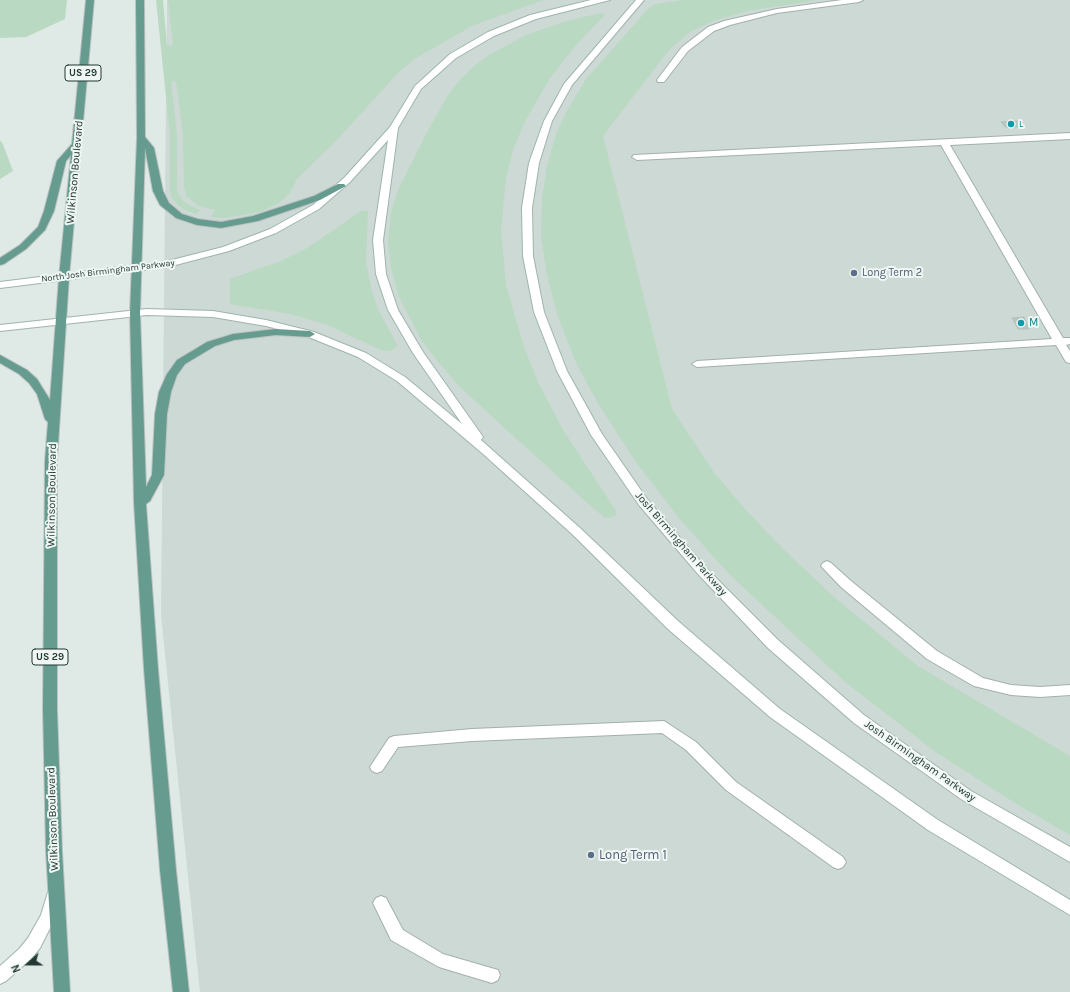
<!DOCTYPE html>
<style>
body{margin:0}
#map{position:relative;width:1070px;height:992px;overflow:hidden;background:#dfe9e5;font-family:Karla,sans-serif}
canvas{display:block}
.north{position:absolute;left:8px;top:944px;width:40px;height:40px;-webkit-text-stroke:3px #eff6f3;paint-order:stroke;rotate:249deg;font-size:11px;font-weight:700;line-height:16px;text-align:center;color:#213832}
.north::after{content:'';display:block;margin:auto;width:14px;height:18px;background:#213832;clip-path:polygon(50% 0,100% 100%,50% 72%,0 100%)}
</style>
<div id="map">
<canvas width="1070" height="992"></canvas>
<div class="north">N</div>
</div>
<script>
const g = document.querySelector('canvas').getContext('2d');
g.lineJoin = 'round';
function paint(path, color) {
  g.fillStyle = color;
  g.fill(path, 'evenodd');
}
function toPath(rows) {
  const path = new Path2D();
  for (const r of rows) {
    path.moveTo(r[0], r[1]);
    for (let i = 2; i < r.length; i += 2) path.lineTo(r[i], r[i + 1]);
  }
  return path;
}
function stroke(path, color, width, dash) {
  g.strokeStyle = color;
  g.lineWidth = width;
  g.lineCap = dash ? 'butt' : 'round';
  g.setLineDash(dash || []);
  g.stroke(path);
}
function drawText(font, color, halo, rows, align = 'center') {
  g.font = font + ' Karla,sans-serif';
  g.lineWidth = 4;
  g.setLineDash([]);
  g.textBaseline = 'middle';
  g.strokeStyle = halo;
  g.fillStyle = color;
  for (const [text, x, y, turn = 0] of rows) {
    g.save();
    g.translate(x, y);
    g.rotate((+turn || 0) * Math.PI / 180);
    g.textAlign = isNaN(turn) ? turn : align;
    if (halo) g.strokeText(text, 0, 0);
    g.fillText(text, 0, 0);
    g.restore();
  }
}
const built = toPath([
 [167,0,1070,0,1070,992,200,992,161,615]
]);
const green = toPath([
 [0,0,67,0,65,19,26,37,0,38],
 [156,0,163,0,167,46,173,45,168,0,544,0,474,25,416,58,399,72,336,141,297,179,290,193,279,203,260,212,224,218,211,217,215,210,199,206,186,196,184,184,183,135,176,81,171,82,177,135,177,191,182,200,187,204,200,210,196,214,185,210,177,204,172,198,170,189,170,136],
 [683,0,818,0,747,11,713,21,690,32,669,50,603,136,672,409,715,474,745,509,782,548,834,597,918,666,1070,756,1070,835,1015,803,937,753,845,682,729,574,679,518,636,462,599,405,577,365,558,317,547,275,541,237,542,198,547,166,556,134,567,111,586,79,648,9,655,4],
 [605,12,602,15,605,15,577,44,550,78,524,123,513,150,506,178,501,229,506,285,525,350,539,384,563,430,616,511,616,515,610,518,604,517,594,509,499,423,459,386,439,363,422,341,398,295,391,267,388,242,391,213,398,190,425,136,448,95,460,80,474,66,489,55,526,35,563,22],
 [0,141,2,142,13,171,0,179],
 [361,211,368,211,366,262,371,287,377,307,397,345,395,348,390,351,381,350,325,324,290,314,230,304,230,279,281,261,309,247]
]);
const building = toPath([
 [1017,121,1020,127,1005,127,1001,122,1017,121],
 [1024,317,1029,329,1018,329,1012,318,1024,317]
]);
const lane = toPath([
 [842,0,863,0,859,2,777,13,730,25,714,31,688,51,664,82,658,82,657,80,682,47,708,27,724,21,777,9,842,0],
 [1070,133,1070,139,950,145,1063,338,1070,338,1070,344,1066,345,1070,351,1070,363,1066,362,1056,345,697,367,692,364,697,361,1052,339,941,145,637,160,632,157,634,155,1070,133],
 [827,561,831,563,851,581,937,651,983,678,1011,685,1040,687,1070,685,1070,695,1040,697,1011,695,974,686,927,659,841,587,821,566,823,563,827,561],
 [664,721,696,742,736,782,843,857,846,862,843,867,838,869,833,867,726,790,686,750,662,733,472,741,398,747,382,771,377,773,372,771,370,767,389,738,394,736,472,729,664,721],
 [381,896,386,898,403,930,443,954,498,970,500,975,498,980,492,983,439,967,391,940,373,903,376,898,381,896]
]);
const secondary = toPath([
 [591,0,610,0,536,19,494,36,456,58,421,89,398,128,383,240,386,274,398,310,423,352,481,434,483,437,481,440,580,528,678,621,780,709,938,820,1070,900,1070,915,928,830,770,717,668,629,572,534,482,453,397,381,358,357,306,336,266,326,213,317,147,315,0,331,0,325,147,309,213,311,266,320,314,332,366,353,405,377,462,424,413,353,388,310,376,274,373,240,388,140,350,182,319,209,276,233,229,251,168,267,0,288,0,282,168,261,223,247,270,229,313,205,344,178,390,127,415,86,450,54,488,32,530,15,591,0],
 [636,0,644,0,572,85,552,121,539,163,532,208,533,256,544,312,567,371,602,434,647,499,706,568,778,640,864,715,971,791,1070,847,1070,862,961,799,854,723,768,648,698,574,639,505,591,435,557,371,534,312,523,256,522,208,529,163,544,121,564,84,636,0],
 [53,890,58,892,61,897,56,916,40,948,31,959,6,981,0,984,0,966,19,949,28,938,41,915,48,892,53,890]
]);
const primary = toPath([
 [86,0,94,0,69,277,57,461,57,709,62,851,70,992,54,992,46,851,43,709,45,461,48,422,45,419,37,394,29,383,19,374,0,363,0,355,27,370,37,379,50,400,59,277,71,155,66,161,54,211,45,230,26,249,4,264,0,265,0,258,20,245,38,227,44,211,57,161,72,144,86,0],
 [136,0,144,0,145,137,154,148,163,191,169,203,182,214,198,219,221,222,253,216,314,196,338,184,344,184,346,186,320,200,258,221,221,228,197,225,176,218,160,205,153,191,145,148,140,313,146,487,152,475,155,414,159,392,167,374,177,360,207,342,233,334,276,329,310,331,315,334,310,337,276,335,234,340,215,346,185,364,177,375,171,392,167,414,164,475,150,501,146,504,158,669,176,870,189,992,173,992,160,870,144,669,134,503,130,313,137,138,136,0]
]);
const markers = [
 [1011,124,4,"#0f9aa8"],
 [854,273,4,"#5c6f8a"],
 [1021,323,4,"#0f9aa8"],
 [591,855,4,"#5c6f8a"]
];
const farCulturenames = [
 ["L",1019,124]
];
const farStreetnames = [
 ["North Josh Birmingham Parkway",108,271,-7]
];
const shields = [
 [83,73,36],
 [50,657,36]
];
const shieldNames = [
 ["US 29",83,73],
 ["US 29",50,657]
];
const streetNames = [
 ["Wilkinson Boulevard",75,172,-85],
 ["Wilkinson Boulevard",52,495,-89],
 ["Josh Birmingham Parkway",681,544,49],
 ["Josh Birmingham Parkway",920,761,35],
 ["Wilkinson Boulevard",53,819,-92]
];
const serviceNames = [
 ["Long Term 2",862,273]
];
const cultureNames = [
 ["M",1029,323]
];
const nearServicenames = [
 ["Long Term 1",599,855]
];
paint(built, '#cdd9d4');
paint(green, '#b9d9c2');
paint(building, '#b7c6c1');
stroke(building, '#b2c2bc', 1);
stroke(lane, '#a2b0ac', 2);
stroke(secondary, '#9fb4ad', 2);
stroke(primary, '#bcc3c2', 2);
paint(lane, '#fff');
paint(secondary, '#fff');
paint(primary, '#669c8f');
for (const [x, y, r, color] of markers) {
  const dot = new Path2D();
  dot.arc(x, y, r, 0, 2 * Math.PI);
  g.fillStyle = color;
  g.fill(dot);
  stroke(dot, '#eff6f3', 1.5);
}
drawText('9px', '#0d838f', '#eff6f3', farCulturenames, 'left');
drawText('9px', '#213832', '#eff6f3', farStreetnames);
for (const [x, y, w] of shields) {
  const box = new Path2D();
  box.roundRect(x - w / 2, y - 8, w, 16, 3);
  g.fillStyle = '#eff6f3';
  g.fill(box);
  stroke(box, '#213832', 1);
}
drawText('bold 10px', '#213832', null, shieldNames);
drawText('11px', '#213832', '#eff6f3', streetNames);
drawText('11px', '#4e5e75', '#eff6f3', serviceNames, 'left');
drawText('11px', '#0d838f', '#eff6f3', cultureNames, 'left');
drawText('13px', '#4e5e75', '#eff6f3', nearServicenames, 'left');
</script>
